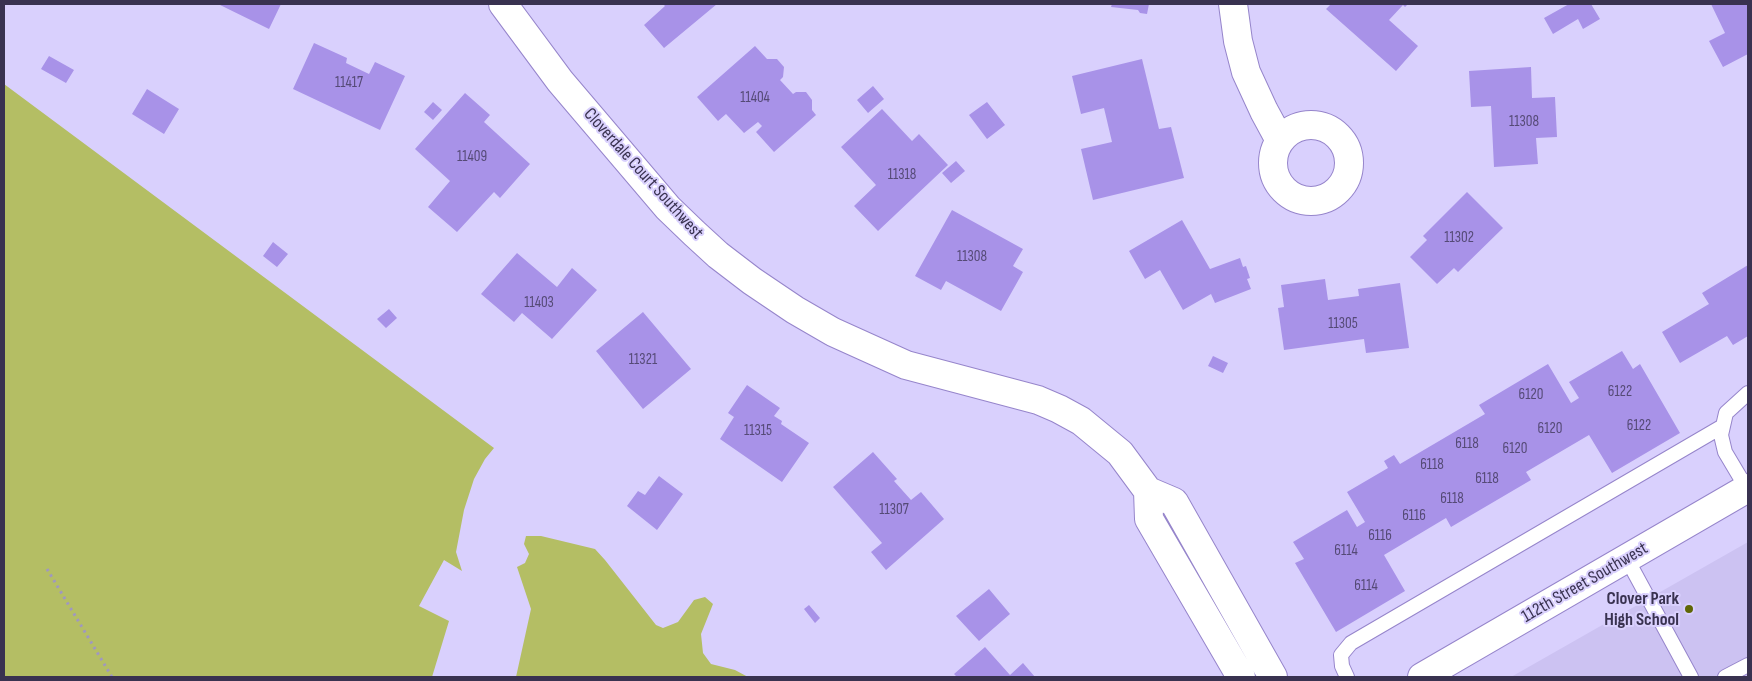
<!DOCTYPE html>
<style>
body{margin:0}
#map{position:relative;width:1752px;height:681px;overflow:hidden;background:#d9d0fd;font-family:"Sofia Sans Condensed",sans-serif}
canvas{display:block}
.frame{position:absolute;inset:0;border:5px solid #393250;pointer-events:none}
</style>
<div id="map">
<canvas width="1752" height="681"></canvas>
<div class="frame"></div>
</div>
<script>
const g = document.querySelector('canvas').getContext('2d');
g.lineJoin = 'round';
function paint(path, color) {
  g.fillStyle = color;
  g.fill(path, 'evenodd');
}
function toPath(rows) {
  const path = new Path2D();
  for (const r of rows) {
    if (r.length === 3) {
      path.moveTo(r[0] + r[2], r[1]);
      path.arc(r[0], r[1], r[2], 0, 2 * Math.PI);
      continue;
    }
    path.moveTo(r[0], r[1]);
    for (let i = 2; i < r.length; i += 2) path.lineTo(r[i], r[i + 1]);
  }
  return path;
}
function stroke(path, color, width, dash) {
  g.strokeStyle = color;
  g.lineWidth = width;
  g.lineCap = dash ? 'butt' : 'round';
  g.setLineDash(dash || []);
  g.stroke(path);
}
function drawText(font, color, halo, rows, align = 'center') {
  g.font = font + ' "Sofia Sans Condensed",sans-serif';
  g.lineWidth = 4;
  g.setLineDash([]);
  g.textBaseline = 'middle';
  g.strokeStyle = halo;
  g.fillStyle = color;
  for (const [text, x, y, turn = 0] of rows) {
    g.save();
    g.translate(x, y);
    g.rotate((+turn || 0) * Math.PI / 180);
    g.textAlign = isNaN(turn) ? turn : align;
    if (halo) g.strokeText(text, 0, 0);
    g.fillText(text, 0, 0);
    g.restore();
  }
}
const built = toPath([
 [1748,542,1748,677,1511,677]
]);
const green = toPath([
 [4,84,494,448,485,459,474,479,464,510,456,552,462,571,444,560,419,606,449,621,432,677,4,677],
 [526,536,541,536,595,549,605,560,656,625,663,628,678,622,694,600,705,597,713,604,701,634,703,653,711,664,735,670,748,677,516,677,531,609,517,567,525,563,529,554,524,544]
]);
const building = toPath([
 [218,4,281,4,269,29],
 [663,4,717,4,664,48,644,25,665,6],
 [1112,4,1149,4,1147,14,1140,13,1138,10,1111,7],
 [1331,4,1408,4,1405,7,1403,5,1389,20,1418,46,1396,71,1326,9],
 [1569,4,1591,4,1600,19,1583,29,1578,19,1553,34,1544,18],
 [1711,4,1748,4,1748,54,1723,67,1709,41,1725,33],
 [314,43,347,58,346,63,369,74,375,62,405,76,380,130,293,89],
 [755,46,767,59,777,59,784,67,783,77,780,80,793,94,796,92,806,92,812,100,812,110,816,115,774,152,756,132,762,126,758,122,744,133,726,114,718,121,697,97],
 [49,56,74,70,66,83,41,69],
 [1142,59,1159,129,1171,127,1184,178,1093,200,1081,149,1112,142,1104,108,1081,114,1072,76],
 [1531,67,1532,98,1555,97,1557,137,1536,138,1538,164,1494,167,1491,106,1471,107,1469,71],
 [873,86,884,99,868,113,857,100],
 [147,89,179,109,164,134,132,114],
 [465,93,490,115,484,122,530,164,500,198,494,192,457,232,428,207,450,181,415,149],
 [433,102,442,110,433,120,424,112],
 [987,102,1005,125,987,139,969,115],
 [882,109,912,141,919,134,948,165,878,231,854,206,876,185,841,147],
 [956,161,965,171,951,183,942,173],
 [1467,192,1503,228,1458,272,1454,268,1437,284,1410,257,1427,240,1423,236],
 [952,210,1023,249,1013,266,1023,272,1001,311,946,281,941,290,915,276],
 [1182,220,1210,269,1240,258,1243,267,1246,266,1250,278,1247,279,1251,289,1215,303,1211,294,1183,310,1160,270,1145,279,1129,251],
 [273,242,288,254,277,267,263,256],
 [517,253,557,287,572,268,597,290,552,339,522,313,514,322,481,294],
 [1748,265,1748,336,1733,345,1727,336,1680,363,1662,332,1709,304,1702,293],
 [1325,279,1328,300,1359,296,1358,289,1400,283,1409,348,1366,353,1364,339,1284,350,1278,308,1284,307,1281,285],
 [389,309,397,318,386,328,377,319],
 [643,312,691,369,643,409,596,351],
 [1622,351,1633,369,1640,364,1680,433,1612,473,1589,435,1526,472,1531,480,1451,527,1446,518,1384,555,1405,591,1336,632,1295,563,1304,559,1293,542,1347,510,1357,527,1365,522,1347,492,1388,468,1384,461,1394,455,1400,464,1485,414,1479,405,1548,364,1571,403,1579,398,1569,382],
 [1213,356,1228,363,1223,373,1208,366],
 [747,385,780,408,774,416,782,421,781,424,809,443,782,482,720,439,734,417,728,413],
 [873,452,897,479,894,481,911,500,921,492,944,519,886,570,871,552,882,543,833,487],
 [659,476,683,494,657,530,627,506,638,491,645,495],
 [989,589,1010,614,979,641,956,616],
 [809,605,820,618,815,623,804,609],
 [985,647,1010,675,1023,663,1035,677,957,677,954,674]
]);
const path = toPath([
 [47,569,112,677]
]);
const lane = toPath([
 [1747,489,1725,452,1721,435,1726,413,1748,393],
 [1627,559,1691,677],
 [1347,677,1342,666,1341,655,1351,643,1723,426],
 [1725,677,1748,665]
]);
const street = toPath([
 [503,4,560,81,668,208,694,233,718,255,752,281,795,310,833,332,906,365,1038,400,1059,409,1081,421,1120,453,1148,491,1149,519,1241,677],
 [1233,4,1238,41,1246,72,1264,111,1277,135,1281,138],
 [1311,163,38],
 [1148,491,1174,502,1273,677]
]);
const secondary = toPath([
 [1422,677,1748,488]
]);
const markers = [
 [1689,609,5,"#5f6605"]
];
const numberNames = [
 ["11417",349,83],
 ["11404",755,98],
 ["11308",1524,122],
 ["11409",472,157],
 ["11318",902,175],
 ["11302",1459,238],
 ["11308",972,257],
 ["11403",539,303],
 ["11305",1343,324],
 ["11321",643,360],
 ["6122",1620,392],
 ["6120",1531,395],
 ["6122",1639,426],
 ["6120",1550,429],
 ["11315",758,431],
 ["6118",1467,444],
 ["6120",1515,449],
 ["6118",1432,465],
 ["6118",1487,479],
 ["6118",1452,499],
 ["11307",894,510],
 ["6116",1414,516],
 ["6116",1380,536],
 ["6114",1346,551],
 ["6114",1366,586]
];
const streetNames = [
 ["Cloverdale Court Southwest",643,174,48],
 ["112th Street Southwest",1585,583,-30]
];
const poiNames = [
 ["Clover Park",1679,599],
 ["High School",1679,620]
];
paint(built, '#ccc2f2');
paint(green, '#b4be64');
paint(building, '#a892e8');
stroke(lane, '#9685cb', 16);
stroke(street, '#9685cb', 30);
stroke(secondary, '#9685cb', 30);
stroke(path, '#a098bf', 3, [2.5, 4]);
stroke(lane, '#fff', 14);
stroke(street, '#fff', 28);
stroke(secondary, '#fff', 28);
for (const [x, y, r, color] of markers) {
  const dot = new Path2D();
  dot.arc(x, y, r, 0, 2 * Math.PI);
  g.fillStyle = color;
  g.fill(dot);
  stroke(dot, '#d9d0fd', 2);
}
drawText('15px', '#554a76', null, numberNames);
drawText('18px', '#393250', '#d9d0fd', streetNames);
drawText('bold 18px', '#393250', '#d9d0fd', poiNames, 'right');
</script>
